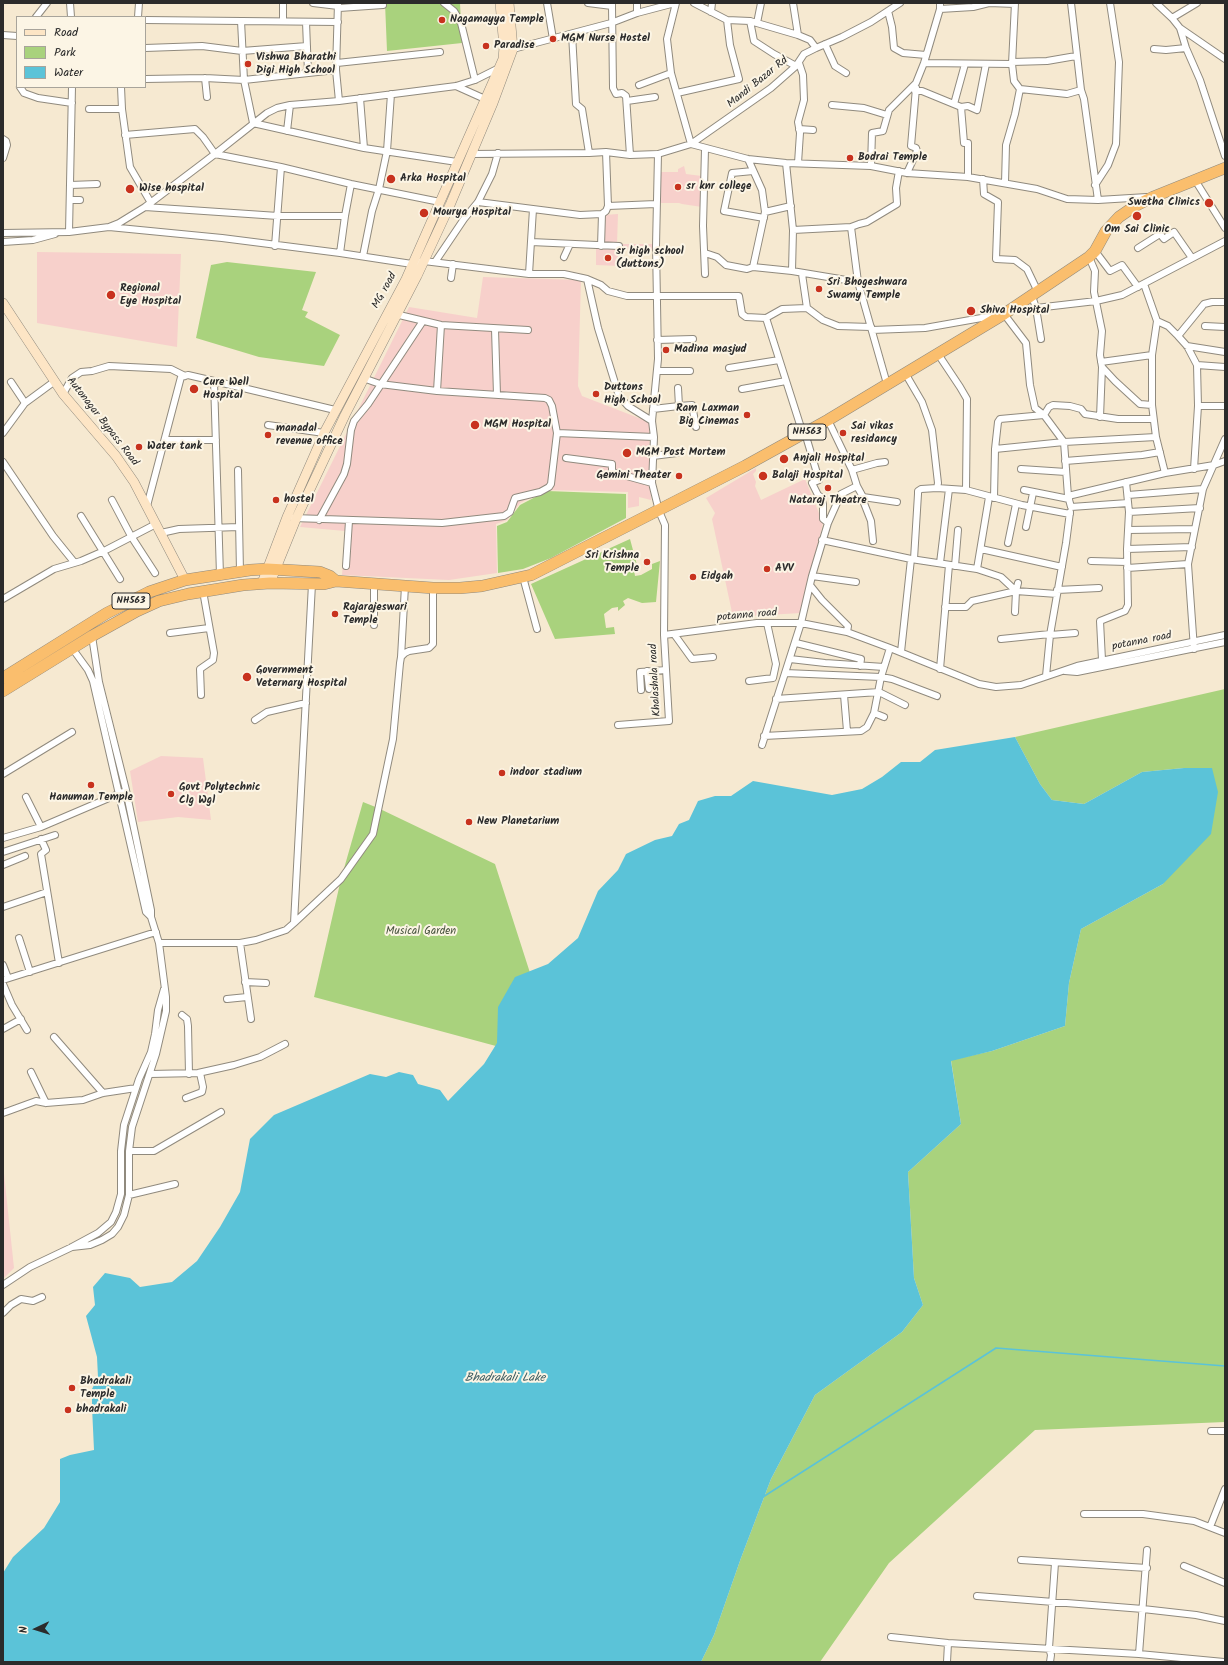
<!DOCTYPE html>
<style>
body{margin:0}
#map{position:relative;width:1228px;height:1665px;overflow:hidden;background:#f6e9d1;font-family:Kalam,sans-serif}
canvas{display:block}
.frame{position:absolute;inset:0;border:4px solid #2b2b2b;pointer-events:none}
.legend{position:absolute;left:16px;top:16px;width:130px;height:72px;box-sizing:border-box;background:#fcf5e5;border:1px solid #a8a49b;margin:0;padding:5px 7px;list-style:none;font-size:12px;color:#2b2b2b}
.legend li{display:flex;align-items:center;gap:8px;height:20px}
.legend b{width:20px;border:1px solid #a8a49b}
.north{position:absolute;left:16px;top:1609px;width:40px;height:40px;-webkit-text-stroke:3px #fcf5e5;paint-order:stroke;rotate:266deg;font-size:11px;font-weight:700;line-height:16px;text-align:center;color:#2b2b2b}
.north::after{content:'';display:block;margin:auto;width:14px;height:18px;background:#2b2b2b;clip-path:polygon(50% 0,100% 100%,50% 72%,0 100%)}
</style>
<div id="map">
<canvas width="1228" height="1665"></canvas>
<div class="frame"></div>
<ul class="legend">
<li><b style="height:5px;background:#fde5c5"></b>Road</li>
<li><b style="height:11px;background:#a9d27d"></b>Park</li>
<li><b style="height:11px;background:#5bc3d8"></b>Water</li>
</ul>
<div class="north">N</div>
</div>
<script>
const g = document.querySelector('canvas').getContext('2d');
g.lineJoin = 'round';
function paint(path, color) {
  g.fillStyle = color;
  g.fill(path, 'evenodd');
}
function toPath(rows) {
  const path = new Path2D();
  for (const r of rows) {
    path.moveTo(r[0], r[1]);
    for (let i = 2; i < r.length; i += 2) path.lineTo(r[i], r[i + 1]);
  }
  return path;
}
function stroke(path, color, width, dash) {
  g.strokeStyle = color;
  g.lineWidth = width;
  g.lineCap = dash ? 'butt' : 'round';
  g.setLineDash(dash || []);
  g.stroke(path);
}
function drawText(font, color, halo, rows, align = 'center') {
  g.font = font + ' Kalam,sans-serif';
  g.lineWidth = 4;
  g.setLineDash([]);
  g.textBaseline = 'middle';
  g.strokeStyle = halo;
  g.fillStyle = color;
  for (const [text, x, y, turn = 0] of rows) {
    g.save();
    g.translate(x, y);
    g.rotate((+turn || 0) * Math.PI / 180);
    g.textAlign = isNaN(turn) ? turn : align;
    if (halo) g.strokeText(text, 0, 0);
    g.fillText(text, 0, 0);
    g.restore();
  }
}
const built = toPath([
 [684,166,686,174,702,176,702,207,682,204,679,203,660,203,661,172,678,172,678,169],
 [618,214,617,244,654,244,654,251,621,249,620,266,596,265,596,249,602,247,604,215],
 [37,252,181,254,177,347,37,323],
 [483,277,581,280,578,386,582,396,649,422,651,500,639,497,639,506,628,508,628,492,547,490,520,503,507,520,496,524,497,573,449,580,342,575,345,531,300,527,409,307,477,318],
 [756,468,756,471,753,474,756,482,755,486,761,500,805,479,823,523,801,613,733,617,712,519,715,513,706,498],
 [161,756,203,758,211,820,178,817,138,822,130,771],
 [3,1164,14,1268,3,1279]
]);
const green = toPath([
 [385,3,460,3,462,43,387,51],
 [227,262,316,272,302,310,308,312,305,317,340,335,324,366,259,357,196,338,211,265],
 [547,491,626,494,626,518,551,558,523,569,498,573,497,526,507,522,520,505],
 [630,539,637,565,634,570,635,576,641,575,652,569,652,564,660,561,656,602,642,603,628,598,623,601,625,605,618,611,618,607,612,608,604,614,606,628,614,627,615,634,555,639,531,584],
 [1225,689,1225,1422,1035,1430,889,1563,820,1662,701,1662,714,1635,741,1558,771,1479,815,1395,902,1332,923,1305,914,1278,908,1172,961,1124,951,1060,992,1051,1065,1026,1069,983,1081,929,1163,884,1212,768,1184,768,1142,772,1084,804,1052,800,1040,784,1015,737],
 [363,802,378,808,495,864,559,1063,314,997,341,879]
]);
const water = toPath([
 [1015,737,1040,784,1052,800,1084,804,1142,772,1184,768,1212,768,1218,792,1211,834,1163,884,1081,929,1069,983,1065,1026,992,1051,951,1061,961,1124,908,1172,914,1278,923,1305,902,1332,815,1395,771,1479,741,1558,714,1635,701,1662,3,1662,3,1573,13,1557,44,1528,60,1502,60,1459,70,1455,94,1450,92,1407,92,1389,98,1377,97,1357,86,1316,95,1305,93,1287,105,1273,130,1278,140,1287,172,1282,197,1261,220,1227,240,1192,250,1139,274,1115,370,1074,386,1077,399,1072,413,1075,418,1084,440,1090,448,1101,484,1064,497,1043,498,1007,515,977,548,964,578,938,598,891,618,870,626,854,655,840,672,836,679,824,689,820,698,801,715,796,731,796,753,781,832,795,862,789,882,777,901,762,920,762,935,750]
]);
const stream = toPath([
 [763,1497,996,1348,1225,1366]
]);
const street = toPath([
 [70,3,71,17],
 [313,3,338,6],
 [338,3,336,70,339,101],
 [444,3,454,11,461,23,475,80],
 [547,3,553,39],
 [588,3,612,6,612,3],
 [637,3,637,13],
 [676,3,667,39,671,73,691,144],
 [694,3,727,20,750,21,798,35,810,40,816,48],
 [793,3,798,35],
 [1071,3,1081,90,1084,99,1098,200],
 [1156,3,1172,18,1180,28,1186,48,1200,80,1225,156],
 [612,6,613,88,616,94,622,93,626,96,630,155],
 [339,8,383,5],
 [940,9,973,7,989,3,1015,4],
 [888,11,892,27,894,48,903,53,926,55],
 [711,12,712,3],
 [36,17,47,3],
 [138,17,139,3],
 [1172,18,1197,3],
 [145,20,338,22],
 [241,21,244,80,253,123,364,148,457,162],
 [283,21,283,3],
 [750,21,754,41,774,54,796,66],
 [306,22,308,73],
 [757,23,761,3],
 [1180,28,1225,59],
 [572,34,576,104,582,109,589,153],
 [3,35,17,36],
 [825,44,835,66,846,73],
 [145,48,202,46,242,51,307,46],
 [513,49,611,23,637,13,675,3],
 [1154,49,1166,50,1186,48],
 [1012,62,1047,61,1076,56],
 [337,63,440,52],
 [924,63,1012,64],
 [205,78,207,97],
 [145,79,205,78,244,80,336,70],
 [639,85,671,73],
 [456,86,485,99],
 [20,87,24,93,38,98,72,103],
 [121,87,122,109,130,167,151,203],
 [1020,89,1067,94,1081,90],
 [915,91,922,91,961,107,964,143,968,143,968,177],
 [677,93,739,79,730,45,727,20],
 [360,98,364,148],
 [627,101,655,97],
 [954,104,965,64],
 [832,105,864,108,887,115],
 [961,107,968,106,977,110,986,64],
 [89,109,122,109],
 [799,129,813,130],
 [287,131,290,105],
 [125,135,195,129,203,137,215,154,281,167,351,184,440,202],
 [3,139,6,141,7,145,3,158],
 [691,144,771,88,796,66,804,54,816,48,842,37,871,22,900,3],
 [471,154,589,153,606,152,630,155,658,154,691,144,748,159,786,163,871,166,907,173,968,177,1037,189,1067,199,1098,200,1147,197],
 [658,154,656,246,658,359,652,421,654,437,652,483,659,511,665,525,664,635,757,623,801,623,847,632,890,648,979,684,996,687,1021,685,1077,666,1225,635],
 [748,159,762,190,765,212,753,267],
 [786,163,793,230,792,271,858,282],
 [798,163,800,133,798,122,804,100,803,75,799,63],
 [871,166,872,133,883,131,889,110,916,83,924,63,940,9,940,3],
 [753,171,732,173,724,211,764,218],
 [907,173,917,151,916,148,911,146,916,88],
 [983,179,984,194,998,202,996,259,1015,260,1027,269,1038,292],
 [1195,180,1225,228],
 [1005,183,1006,145,1015,114,1020,89,1014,81,1012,64,1015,3],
 [70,185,97,184],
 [1095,185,1108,165,1116,144,1119,62,1110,3],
 [70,200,80,200],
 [478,202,580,215,602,214,606,211,608,206,606,152],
 [608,206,656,204],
 [145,207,278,216,345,216,351,184],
 [765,212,791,206],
 [109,227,222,238,340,253,412,264,424,261,529,274,564,274,587,279,601,285,608,291,627,296,739,296,742,314,746,317,766,318,782,309,807,308,823,320,838,326,871,327],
 [851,227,858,282,887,384],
 [793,230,851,227,859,224,867,222,897,204,896,188,899,171],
 [69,232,72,87],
 [3,233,69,232,109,227,119,223,145,207,215,154,267,113,277,108,290,105,339,101,456,86,475,80,499,68],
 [3,242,33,240,55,234],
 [531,242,619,246],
 [275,246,281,167],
 [601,246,602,214],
 [1138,248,1160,234,1164,239,1174,232,1192,258],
 [1095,251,1110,271,1122,265,1138,287],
 [340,253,345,216],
 [705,253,717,257,726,265,747,269,753,267,792,271],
 [363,256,372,211,379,189,387,151,391,94],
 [564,257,570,244],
 [1089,257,1095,271,1094,292,1102,331,1100,355,1102,367,1115,381,1140,404,1152,405],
 [435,262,464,219,478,202,492,174,498,153],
 [529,274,533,209],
 [705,274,703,226,705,149],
 [802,274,807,308],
 [451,278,453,264],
 [587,279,598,328,619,396,628,406,652,421],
 [1144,284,1157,321],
 [1032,296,1036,308,1041,339],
 [1036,308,1096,301,1122,295,1225,241],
 [395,314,441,325,528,330],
 [766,318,803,434],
 [1205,326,1225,327],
 [495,329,497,395],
 [872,330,925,328,1004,314,1026,343,1030,385,1035,408,1044,415,1064,442,1068,496,1071,507,1128,503],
 [1178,336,1187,346,1197,365,1198,406,1225,406],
 [657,340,693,339],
 [1187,346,1225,352],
 [938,354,960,387,967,399,966,490],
 [1101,362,1152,355],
 [1197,365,1225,367],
 [729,368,779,360],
 [657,371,690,371],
 [905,373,922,402,932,430,938,483,937,488],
 [214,381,335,410],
 [11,382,25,403],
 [742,389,786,381],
 [437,391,441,325],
 [63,394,72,378,81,372,92,371,109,366,171,369,185,376],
 [679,406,692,405,696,427],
 [653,409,679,406,678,388],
 [1100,417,1102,367],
 [828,420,852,470,857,486,863,497,897,502],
 [268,425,324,433],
 [3,433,25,403,55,381],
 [557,433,654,437],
 [805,433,819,480,812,483,818,495,821,497,823,504,823,519,828,523],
 [165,440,216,440],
 [995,449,1064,442,1156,437],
 [653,456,677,453],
 [566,458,612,464,612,472,652,483],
 [1065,461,1142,455,1160,452],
 [3,462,53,536,74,562],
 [1021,469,1066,472],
 [1194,469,1198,406],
 [238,470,240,572],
 [852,470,877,463,885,462],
 [1165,473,1156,437,1152,405,1152,355,1157,321,1168,326,1178,336,1204,304,1212,302,1225,302],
 [1024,490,1069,499],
 [1128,495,1203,489],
 [1068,496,1165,473,1214,465,1225,461],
 [863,497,862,498,871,521,873,541],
 [994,498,995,449,998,422,1000,419,1044,415,1049,407,1053,405,1070,406,1081,409,1085,414,1118,419,1153,419],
 [112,500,131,536,155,573],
 [147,506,181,377,188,375,214,381,220,575],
 [1129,512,1200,508],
 [81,516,120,579],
 [293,518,442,523,504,516,510,512,515,498,540,492,549,487,551,484,557,433,552,406,549,400,545,398,437,391,380,384,363,378],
 [319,520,344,474,347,464,351,430,354,421,368,404,423,321],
 [1026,527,1033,493],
 [1128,530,1195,529],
 [161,533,179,529,239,527],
 [822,540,911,559,977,569,1001,577,1016,591,1057,594],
 [1008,543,1016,504],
 [981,549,1062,567],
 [1127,549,1192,547],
 [914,559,918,494,918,491,921,489,937,488,966,490,1022,505,1070,514],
 [1091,561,1127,562],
 [940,563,949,489],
 [346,566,349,521],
 [955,566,958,530],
 [1127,568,1188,564],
 [977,569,989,497],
 [812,576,856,582],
 [523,577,537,629],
 [810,585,822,600,848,626,847,632],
 [1057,590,1099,588],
 [3,599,54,569,81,561,104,551,156,524],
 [945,607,966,607,972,601,1016,591,1018,583],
 [1015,612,1016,591],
 [374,625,374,584],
 [170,633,209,628],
 [674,634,692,659,713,657],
 [1050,635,1075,633],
 [1001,639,1050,634],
 [796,643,861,659,860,666],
 [72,648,88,670,93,681,146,912,151,917],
 [1194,649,1188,564,1203,489,1225,439],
 [901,652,911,559],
 [401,657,405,586],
 [790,659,825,663,884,667],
 [1102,660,1100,621,1125,611,1128,605,1127,549,1129,512,1126,482],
 [940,669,949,565],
 [647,671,649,689],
 [1065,671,1077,672,1225,642],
 [785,673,881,677,892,679,937,696],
 [1046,676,1050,635,1066,543,1070,512],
 [749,681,773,678,776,664,767,623],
 [641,690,640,672,666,670],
 [201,695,200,669,213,660,214,653,203,591],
 [844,695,847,731],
 [776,699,879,692,905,705],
 [874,713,884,717],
 [255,720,267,712,306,703],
 [618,725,669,721,664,635],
 [764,736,861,731,867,727,874,713,881,677,890,648],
 [762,745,801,623,812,576,828,523,841,494,857,486],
 [3,774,72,732],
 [26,797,41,827],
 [3,838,41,827,123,792],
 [41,839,46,850,41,854,59,963],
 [3,852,55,835],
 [3,865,25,856],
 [3,907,47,892],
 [294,923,341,879,373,834,393,739,400,663,401,657,405,653,409,651,429,648,433,644,433,588],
 [19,938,30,972],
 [159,943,240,943,256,940,286,930,294,923,312,584],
 [240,943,251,1019],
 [3,965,8,978],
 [3,980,156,932],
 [245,982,266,983],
 [3,984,12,1005,27,1030],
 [227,999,247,997],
 [182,1015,187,1019,188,1026,189,1074],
 [3,1029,21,1019],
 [54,1037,103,1093],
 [31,1072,46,1103],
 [150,1074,198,1073,234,1065,260,1057,285,1044],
 [186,1098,202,1092,203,1087,200,1073],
 [3,1113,36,1101,46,1103,83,1100,103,1093,136,1088],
 [129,1151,154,1151,221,1112],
 [129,1195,175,1184],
 [72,1247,90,1245,102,1240,112,1234,118,1227,124,1215,129,1195,129,1151,132,1127,156,1054,166,1011,166,997,159,943,151,917,151,910,126,790,99,682,92,636],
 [3,1285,30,1267,72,1247,98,1233,111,1222,116,1212,121,1194,121,1151,124,1125,139,1079,151,1052,155,1034,158,1010,164,989],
 [3,1313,11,1305,21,1299,33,1301,42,1297],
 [1211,1431,1225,1431],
 [1084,1514,1143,1514,1194,1521,1225,1533],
 [1210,1527,1225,1489],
 [1021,1560,1147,1568],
 [1184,1566,1225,1583],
 [977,1596,1143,1609,1196,1615,1225,1621],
 [891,1637,948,1643,1139,1654,1224,1662],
 [1139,1654,1147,1550],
 [947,1662,948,1643],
 [1050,1662,1051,1655,1049,1648,1055,1563]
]);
const secondary = toPath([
 [3,303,63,394,116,456,134,482,185,580],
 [262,583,287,517,325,431,406,279,503,59,504,47,500,3],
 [270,583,296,519,345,415,417,276,450,205,493,103,513,49,509,3]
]);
const highway = toPath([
 [3,678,107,613,149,592,185,580,250,570,267,569,320,572,330,576,336,581],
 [3,691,92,636,137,611,159,601,188,594,243,585,270,583,324,584,336,581,433,588,460,588,482,586,531,575,745,466,828,420,1004,314,1089,257,1095,251,1106,231,1119,217,1135,206,1153,197,1225,168]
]);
const markers = [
 [442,20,4,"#c8321e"],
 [553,39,4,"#c8321e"],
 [486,46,4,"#c8321e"],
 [248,64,4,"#c8321e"],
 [850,158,4,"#c8321e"],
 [391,179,5,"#c8321e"],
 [678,187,4,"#c8321e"],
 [130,189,5,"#c8321e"],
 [1209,203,5,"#c8321e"],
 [424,213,5,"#c8321e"],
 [1137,216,5,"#c8321e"],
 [608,258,4,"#c8321e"],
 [819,289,4,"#c8321e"],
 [111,295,5,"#c8321e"],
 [971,311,5,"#c8321e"],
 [666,350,4,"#c8321e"],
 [194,389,5,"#c8321e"],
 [596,394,4,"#c8321e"],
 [747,415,4,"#c8321e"],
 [475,425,5,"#c8321e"],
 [843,433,4,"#c8321e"],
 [268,435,4,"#c8321e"],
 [139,447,4,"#c8321e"],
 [627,453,5,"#c8321e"],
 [784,459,5,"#c8321e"],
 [679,476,4,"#c8321e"],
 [763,476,5,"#c8321e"],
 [828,488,4,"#c8321e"],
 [276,500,4,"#c8321e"],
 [647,562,4,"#c8321e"],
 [767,569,4,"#c8321e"],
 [693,577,4,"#c8321e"],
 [335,614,4,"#c8321e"],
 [247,677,5,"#c8321e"],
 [502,773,4,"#c8321e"],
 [91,785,4,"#c8321e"],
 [171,794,4,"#c8321e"],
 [469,822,4,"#c8321e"],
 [72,1388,4,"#c8321e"],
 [68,1410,4,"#c8321e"]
];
const shields = [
 [807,432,38],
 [131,601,38]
];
const shieldNames = [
 ["NH563",807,432],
 ["NH563",131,601]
];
const poiNames = [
 ["Nagamayya Temple",450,20],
 ["MGM Nurse Hostel",561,39],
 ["Paradise",494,46],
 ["Vishwa Bharathi",256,58],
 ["Digi High School",256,71],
 ["Bodrai Temple",858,158],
 ["Arka Hospital",400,179],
 ["sr knr college",686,187],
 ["Wise hospital",139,189],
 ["Swetha Clinics",1200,203,"right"],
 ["Mourya Hospital",433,213],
 ["Om Sai Clinic",1137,230,"center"],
 ["sr high school",616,252],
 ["(duttons)",616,265],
 ["Sri Bhogeshwara",827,283],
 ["Swamy Temple",827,296],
 ["Regional",120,289],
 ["Eye Hospital",120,302],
 ["Shiva Hospital",980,311],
 ["Madina masjud",674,350],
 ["Cure Well",203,383],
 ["Hospital",203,396],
 ["Duttons",604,388],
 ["High School",604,401],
 ["Ram Laxman",739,409,"right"],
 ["Big Cinemas",739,422,"right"],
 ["MGM Hospital",484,425],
 ["Sai vikas",851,427],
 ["residancy",851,440],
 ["manadal",276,429],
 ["revenue office",276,442],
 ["Water tank",147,447],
 ["MGM Post Mortem",636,453],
 ["Anjali Hospital",793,459],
 ["Gemini Theater",671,476,"right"],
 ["Balaji Hospital",772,476],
 ["hostel",284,500],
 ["Nataraj Theatre",828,501,"center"],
 ["Sri Krishna",639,556,"right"],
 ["Temple",639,569,"right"],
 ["AVV",775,569],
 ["Eidgah",701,577],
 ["Rajarajeswari",343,608],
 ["Temple",343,621],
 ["Government",256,671],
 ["Veternary Hospital",256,684],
 ["indoor stadium",510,773],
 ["Govt Polytechnic",179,788],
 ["Clg Wgl",179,801],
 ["Hanuman Temple",91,798,"center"],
 ["New Planetarium",477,822],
 ["Bhadrakali",80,1382],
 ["Temple",80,1395],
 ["bhadrakali",76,1410]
];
const streetNames = [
 ["Mandi Bazar Rd",758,83,-39],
 ["MG road",385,291,-61],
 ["Autonagar Bypass Road",102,422,52],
 ["potanna road",747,616,-5],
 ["potanna road",1142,642,-11],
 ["Khalashala road",656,680,-93]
];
const parkNames = [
 ["Musical Garden",421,932]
];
const waterNames = [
 ["Bhadrakali Lake",505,1379]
];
paint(built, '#f7d0cb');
paint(green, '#a9d27d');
paint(water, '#5bc3d8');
stroke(stream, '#5bc3d8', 1.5);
stroke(street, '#908a7e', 8);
stroke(secondary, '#908a7e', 10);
stroke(highway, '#908a7e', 12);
stroke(street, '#fff', 6);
stroke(secondary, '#fde5c5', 9);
stroke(highway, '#fabe6d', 11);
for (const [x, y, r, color] of markers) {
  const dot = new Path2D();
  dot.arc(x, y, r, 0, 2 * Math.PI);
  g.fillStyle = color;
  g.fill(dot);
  stroke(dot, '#fcf5e5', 1.5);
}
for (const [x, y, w] of shields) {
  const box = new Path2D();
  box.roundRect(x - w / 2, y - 8, w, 16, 3);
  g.fillStyle = '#fcf5e5';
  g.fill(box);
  stroke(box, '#2b2b2b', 1);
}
drawText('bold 10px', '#2b2b2b', null, shieldNames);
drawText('bold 11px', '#2b2b2b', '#fcf5e5', poiNames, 'left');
drawText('11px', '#2b2b2b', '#fcf5e5', streetNames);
drawText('11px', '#4a5540', '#fcf5e5', parkNames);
drawText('italic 12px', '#39595f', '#fcf5e5', waterNames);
</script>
